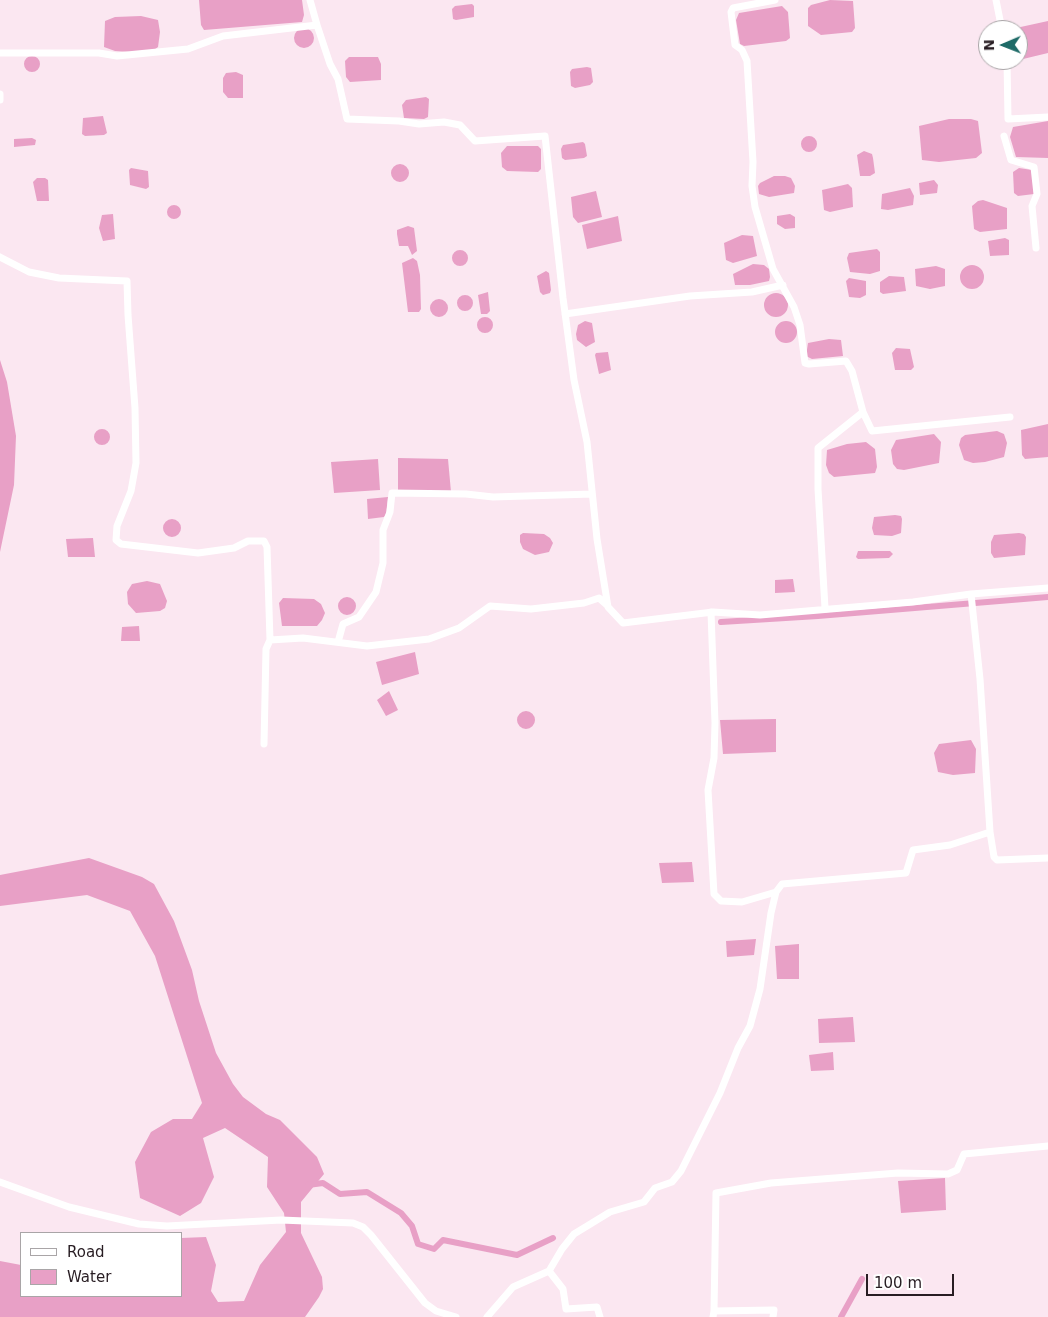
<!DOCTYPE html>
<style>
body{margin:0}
#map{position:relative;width:1048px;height:1317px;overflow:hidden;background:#fbe7f1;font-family:"DejaVu Sans",sans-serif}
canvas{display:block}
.legend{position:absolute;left:20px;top:1232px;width:162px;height:65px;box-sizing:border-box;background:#fff;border:1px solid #a9a5a7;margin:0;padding:6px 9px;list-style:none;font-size:15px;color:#281d23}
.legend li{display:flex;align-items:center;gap:10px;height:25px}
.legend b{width:25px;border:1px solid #a9a5a7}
.north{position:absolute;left:978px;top:20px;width:50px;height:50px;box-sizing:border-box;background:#fff;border:1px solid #a9a5a7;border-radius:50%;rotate:269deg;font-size:14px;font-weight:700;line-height:20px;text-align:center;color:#281d23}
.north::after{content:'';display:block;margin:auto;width:18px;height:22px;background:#1e6a67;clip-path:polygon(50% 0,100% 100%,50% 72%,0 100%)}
.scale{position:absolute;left:866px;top:1274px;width:88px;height:22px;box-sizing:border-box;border:2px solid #281d23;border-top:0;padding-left:6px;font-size:15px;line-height:18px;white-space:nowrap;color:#281d23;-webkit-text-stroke:4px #fff;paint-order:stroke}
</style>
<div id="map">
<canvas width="1048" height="1317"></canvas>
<ul class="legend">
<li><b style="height:6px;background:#fff"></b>Road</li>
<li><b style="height:14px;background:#e8a0c6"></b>Water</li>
</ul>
<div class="north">N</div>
<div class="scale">100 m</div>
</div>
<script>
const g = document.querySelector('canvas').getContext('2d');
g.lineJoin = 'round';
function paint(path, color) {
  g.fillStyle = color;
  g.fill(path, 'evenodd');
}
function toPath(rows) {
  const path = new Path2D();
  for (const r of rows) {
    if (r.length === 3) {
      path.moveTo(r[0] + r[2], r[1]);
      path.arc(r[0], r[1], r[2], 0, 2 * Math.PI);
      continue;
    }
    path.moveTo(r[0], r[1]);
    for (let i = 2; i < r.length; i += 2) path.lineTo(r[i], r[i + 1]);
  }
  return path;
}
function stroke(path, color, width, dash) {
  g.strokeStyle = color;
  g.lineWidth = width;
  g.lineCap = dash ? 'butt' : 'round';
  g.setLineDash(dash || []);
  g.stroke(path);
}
const water = toPath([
 [199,0,302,0,304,15,302,22,204,30,201,25],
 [830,0,853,1,855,28,852,32,821,35,808,26,808,8,811,5],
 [472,4,474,6,474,17,456,20,453,19,452,9,455,6],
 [782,6,788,12,790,38,786,41,744,46,740,44,736,20,739,13],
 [141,16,158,20,160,32,158,47,154,50,131,52,115,51,104,47,105,21,115,17],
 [1048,21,1048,53,1023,59,1020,56,1018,30,1016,28],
 [304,38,10],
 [32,64,8],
 [349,57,378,57,381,64,381,80,350,82,346,77,345,61],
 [587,67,591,68,593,82,590,85,575,88,571,86,570,72,572,69],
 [236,72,243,75,243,98,228,98,223,92,223,78,226,73],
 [426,97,429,99,428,117,424,119,404,118,402,105,406,100],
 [103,116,107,133,104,135,85,136,82,134,83,118],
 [949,119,971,119,978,121,982,153,976,158,939,162,922,160,919,126],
 [1048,121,1048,158,1016,157,1010,137,1013,127],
 [809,144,8],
 [32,138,36,140,35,145,14,147,14,139],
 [583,142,585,144,587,156,584,158,565,160,562,158,561,149,563,145],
 [507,146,538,146,541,149,541,169,538,172,507,171,502,167,501,153],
 [864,151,872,154,873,158,875,173,870,176,860,176,857,155],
 [400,173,9],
 [131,168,148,171,149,187,146,189,130,185,129,170],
 [1019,168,1032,170,1034,194,1018,196,1014,193,1013,172],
 [774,176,785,176,791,178,795,186,794,193,769,197,759,194,758,186,760,183],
 [37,178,45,178,48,180,49,201,37,201,33,182],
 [934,180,938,185,937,193,920,195,919,183],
 [848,184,852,188,853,207,830,212,824,210,822,190],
 [910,188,914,196,913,205,888,210,881,209,882,194],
 [596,191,602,217,578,223,573,217,571,197],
 [983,200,1007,208,1007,229,980,232,974,229,972,206,978,201],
 [174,212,7],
 [113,214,115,239,103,241,99,228,102,215],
 [790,214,795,217,795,228,785,229,777,224,777,216],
 [618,216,622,241,587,249,582,225],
 [408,226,414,228,417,251,412,255,408,246,399,246,397,234,397,230],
 [742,235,753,236,757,256,733,263,726,260,724,243],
 [1005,238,1009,240,1009,255,990,256,988,241],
 [877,249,880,252,880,271,870,274,850,272,847,258,849,253],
 [460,258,8],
 [413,258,417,261,420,275,421,309,419,312,408,312,402,263],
 [753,264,764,265,769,269,770,277,769,281,750,285,735,285,733,274],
 [972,277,12],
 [936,266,945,269,945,286,930,289,916,286,915,269],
 [546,271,549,273,551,290,550,293,543,295,540,292,537,276],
 [889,276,904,277,906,291,883,294,880,292,880,282],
 [849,278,866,281,866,295,860,298,849,297,846,281],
 [488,292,490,311,487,314,481,314,478,295],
 [776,305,12],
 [465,303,8],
 [439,308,9],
 [485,325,8],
 [786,332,11],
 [585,321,592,323,595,342,586,347,577,340,576,334,578,325],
 [829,339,841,340,843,356,812,359,806,356,808,343],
 [896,348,910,349,914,367,911,370,895,370,892,353],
 [608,352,611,370,599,374,595,355,596,353],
 [0,360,7,382,16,436,14,485,0,552],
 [1048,424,1048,457,1025,459,1022,455,1021,430],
 [102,437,8],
 [997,431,1004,434,1007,443,1004,457,985,462,973,463,964,460,959,445,961,438,965,435],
 [934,434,941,442,939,463,904,470,897,469,893,464,891,450,896,440],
 [866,442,875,449,877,467,875,473,834,477,829,473,826,465,827,450,847,444],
 [398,458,448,459,451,492,398,492],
 [378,459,380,490,334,493,331,462],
 [388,497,386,514,384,517,368,519,367,499],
 [895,515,901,516,902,519,901,533,892,536,874,535,872,528,874,517],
 [172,528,9],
 [523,533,544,534,550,538,553,543,549,552,535,555,523,549,520,542,520,535],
 [1019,533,1024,534,1026,537,1025,555,994,558,991,553,991,542,994,535],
 [93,538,95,557,68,557,66,539],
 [858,551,890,551,893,554,889,558,858,559,856,557],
 [793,579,795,592,775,593,775,580],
 [147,581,160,584,167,601,165,608,160,611,136,613,128,604,127,592,132,584],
 [347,606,9],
 [283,598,314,599,321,604,325,613,322,620,317,626,282,626,279,603],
 [139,626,140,641,121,641,122,627],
 [415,652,419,674,382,685,376,662],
 [389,691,398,710,386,716,377,700],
 [526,720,9],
 [776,719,776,752,723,754,720,720],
 [971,740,976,749,975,773,953,775,938,772,934,753,939,744],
 [89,858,142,877,154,884,174,921,192,970,199,1001,216,1053,233,1084,243,1097,266,1114,280,1120,317,1157,324,1174,301,1202,301,1233,322,1277,323,1289,319,1297,305,1317,0,1317,0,1261,21,1265,21,1296,181,1296,181,1238,206,1237,216,1265,211,1291,218,1302,244,1301,260,1265,286,1232,284,1213,267,1187,268,1157,225,1128,203,1138,214,1177,201,1203,180,1216,140,1198,135,1162,151,1132,173,1119,192,1119,202,1103,155,956,130,911,87,895,0,906,0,875],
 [692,862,694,882,662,883,659,863],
 [756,939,754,955,727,957,726,941],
 [799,944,799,979,777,979,775,946],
 [853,1017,855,1042,819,1043,818,1019],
 [833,1052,834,1070,811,1071,809,1055],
 [945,1178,946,1210,901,1213,898,1181]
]);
const canal = toPath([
 [721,622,818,616,1048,597],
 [308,1185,323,1183,340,1194,367,1192,401,1213,412,1226,418,1244,434,1249,443,1240,517,1255,553,1238],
 [841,1317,862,1279]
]);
const minor = toPath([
 [775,0,733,8,731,12,735,45,742,50,747,61,753,162,752,186,755,207,773,269,794,307,800,325,805,363,809,364,846,361,852,371,863,412,872,431,1010,417],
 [996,0,1002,30],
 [317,25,330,64,338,79,347,119,399,121,419,124,444,122,460,125,475,141,545,136,563,298,574,380,587,442,597,539,608,607,623,623,713,612,760,615,913,602,971,594,980,679,990,832,950,845,913,850,906,873,782,884,776,892,771,913,760,989,750,1026,738,1048,720,1093,681,1171,672,1182,655,1188,644,1202,610,1212,574,1234,562,1249,549,1271,513,1287,487,1317],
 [0,53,99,53,117,56,188,49,223,36,317,25,310,0],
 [1007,60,1008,119,1048,117],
 [0,94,0,100],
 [1004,136,1011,160,1034,167,1037,194,1032,206,1036,248],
 [0,257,29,272,59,278,127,281,128,315,135,408,136,463,131,491,117,526,116,540,121,544,198,553,234,548,248,541,264,541,267,547,270,640,266,649,264,744],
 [565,314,690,296,752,292,783,285],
 [971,594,1048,588],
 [825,608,818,489,818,448,863,412],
 [711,612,715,723,714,758,708,790,714,894,721,901,742,902,776,892],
 [270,640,303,638,367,646,429,639,459,628,490,606,531,609,584,603,599,598,607,605],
 [338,642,343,624,359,617,376,592,383,563,383,530,390,512,392,493,466,494,493,497,592,494],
 [990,832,994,857,997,860,1048,858],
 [0,1182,69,1207,139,1224,167,1226,281,1220,353,1223,363,1227,371,1235,425,1303,436,1311,456,1317],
 [549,1271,563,1289,566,1309,597,1307,600,1317],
 [714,1311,716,1193,771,1183,898,1173,948,1174,957,1170,964,1154,1048,1146],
 [713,1317,714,1311,774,1310,773,1317]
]);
paint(water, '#e8a0c6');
stroke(canal, '#e8a0c6', 6);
stroke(minor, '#fff', 7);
</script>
